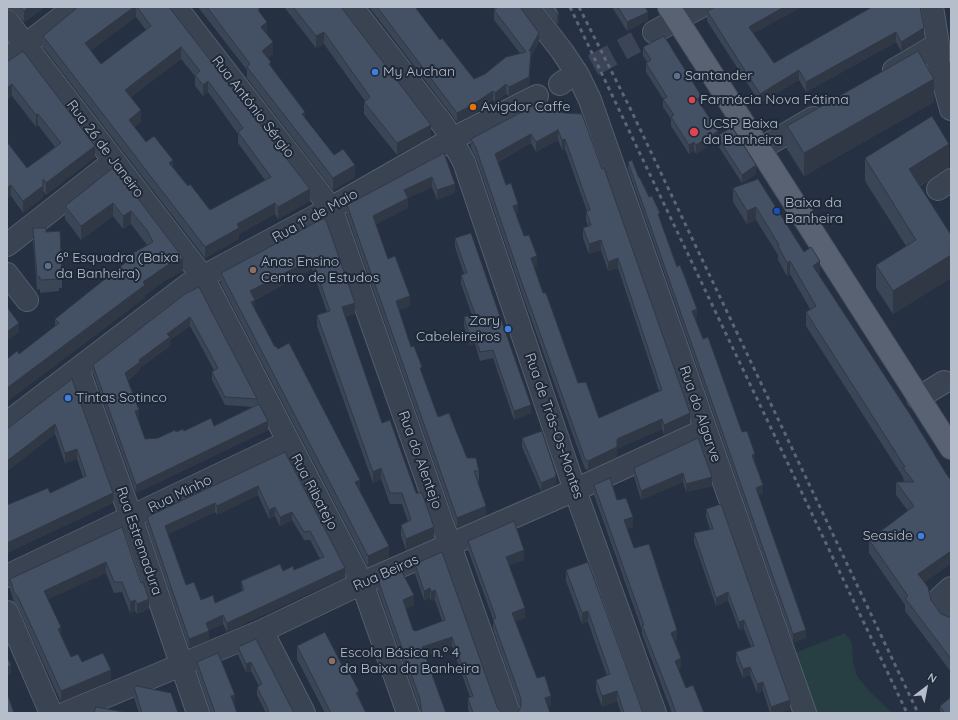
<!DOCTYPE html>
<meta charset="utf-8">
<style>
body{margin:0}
#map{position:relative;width:958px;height:720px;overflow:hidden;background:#253042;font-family:Quicksand,sans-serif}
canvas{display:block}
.frame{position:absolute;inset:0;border:8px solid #b6becc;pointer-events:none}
.north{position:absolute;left:906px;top:668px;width:40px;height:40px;-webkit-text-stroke:3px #1e2837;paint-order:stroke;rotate:32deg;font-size:11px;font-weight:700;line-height:16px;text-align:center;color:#b6becc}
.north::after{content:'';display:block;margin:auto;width:14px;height:18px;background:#b6becc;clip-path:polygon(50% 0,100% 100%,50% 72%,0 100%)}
</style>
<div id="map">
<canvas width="958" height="720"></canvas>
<div class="frame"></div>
<div class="north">N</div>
</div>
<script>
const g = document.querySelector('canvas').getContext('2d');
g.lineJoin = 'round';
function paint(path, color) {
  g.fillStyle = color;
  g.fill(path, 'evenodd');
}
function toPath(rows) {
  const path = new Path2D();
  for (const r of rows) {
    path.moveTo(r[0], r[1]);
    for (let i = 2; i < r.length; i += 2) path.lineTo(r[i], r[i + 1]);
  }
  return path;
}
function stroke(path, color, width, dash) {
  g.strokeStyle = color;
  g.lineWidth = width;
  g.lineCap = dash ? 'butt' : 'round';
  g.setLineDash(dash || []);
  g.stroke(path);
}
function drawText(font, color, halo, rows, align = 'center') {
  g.font = font + ' Quicksand,sans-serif';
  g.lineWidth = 4;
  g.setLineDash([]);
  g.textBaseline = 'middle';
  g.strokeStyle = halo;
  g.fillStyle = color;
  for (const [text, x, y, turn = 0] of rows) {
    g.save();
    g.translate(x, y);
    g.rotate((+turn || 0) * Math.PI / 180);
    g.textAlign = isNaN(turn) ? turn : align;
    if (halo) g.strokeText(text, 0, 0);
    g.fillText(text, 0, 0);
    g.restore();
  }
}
const green = toPath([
 [845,633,852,643,853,661,857,676,870,692,892,713,812,713,795,653]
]);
const minorTunnel = toPath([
 [564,81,636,42]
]);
const minor = toPath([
 [176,7,331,208,509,713],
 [352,7,444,126,464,162,575,490,655,713],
 [528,7,562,51,578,75,590,100,805,713],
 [932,7,938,44,938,62,951,109],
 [7,21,203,277,362,583,408,713],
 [654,32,700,7],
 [7,59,75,7],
 [894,70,938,44],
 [560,84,564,81],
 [760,149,813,118],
 [938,189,951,180],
 [7,245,114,161],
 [7,274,27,300],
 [78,369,131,517,198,713],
 [918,398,944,382],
 [7,423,189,284,331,208,452,139,537,96],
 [7,576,288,442],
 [951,588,940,598,941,606,951,619],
 [7,612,51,713],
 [262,631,304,713],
 [66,713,262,631,362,583,575,490,705,430]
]);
const major = toPath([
 [669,7,951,448]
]);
const rail = toPath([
 [570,7,907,713],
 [579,7,630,108,918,713]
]);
const wall = toPath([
 [7,7,45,7,24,22,12,10,7,9],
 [78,7,169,7,310,201,278,219,275,214,239,234,239,239,205,258,43,47,43,36],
 [136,17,146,30,101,64,90,51],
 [181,59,195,76,195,86,203,96,208,92,238,134,238,143,265,180,210,210,188,186,173,167,146,142,134,127,141,122,131,97],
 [198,7,260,7,260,13,267,34,273,54,268,58,271,66,305,118,334,155,355,177,333,190,247,78,247,70],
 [284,7,341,7,431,137,397,155,364,114,364,102,365,101,324,44,316,48],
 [369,7,415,7,440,40,474,79,485,74,520,53,494,20,494,10,495,10,493,7,520,7,539,42,531,57,529,86,509,96,506,94,495,102,493,100,472,115,457,122],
 [543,7,556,7,559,23,557,24],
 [612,7,645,7,648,20,627,31],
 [872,7,924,38,901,51,896,42,806,92,799,80,760,103,707,21,707,11,754,34,774,63],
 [643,47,702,105,701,106,718,135,756,174,742,183,717,144,717,140,696,154,694,150,689,154,671,126,671,119,663,107,663,99,646,72,646,63,647,62,643,56],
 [7,62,95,157,46,195,43,191,43,197,23,213,11,196,7,142,27,168,55,147,38,125,36,127,12,96],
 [934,102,804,176,787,149,787,126],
 [563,113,690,423,664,435,662,429,617,449,617,457,588,470,585,469,524,299,476,158,471,148,471,139],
 [558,140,562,150,565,149,587,211,586,211,586,221,588,226,583,228,583,238,589,254,601,250,608,271,618,268,659,391,599,418,578,383,543,293,534,267,537,266,524,236,516,214,518,213,506,185,498,162,531,143,536,152],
 [444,153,455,193,437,200,432,187,408,198,408,208,376,224,388,259,410,306,399,310,411,347,422,374,438,417,467,458,479,471,479,481,477,481,486,515,457,528,347,215,347,205],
 [865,158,949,167,920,186,951,235,951,278,893,314,876,288,876,265,906,246,865,181],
 [628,162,639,178,660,220,677,267,697,317,695,318,703,339,742,432,755,462,763,493,758,495,806,638,793,642,628,169],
 [114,167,183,271,166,280,145,295,145,298,19,354,55,326,55,319,128,261,128,256,147,245,131,224,123,229,113,216,81,240,65,219,65,206],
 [758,179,804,252,820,275,819,275,911,416,925,583,931,600,941,614,951,618,951,672,905,611,905,605,869,553,869,540,908,511,896,495,896,482,904,482,903,477,806,326,806,312,810,309,790,274,787,276,778,260,778,255,756,220,747,224,733,202,733,188],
 [322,219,355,314,345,317,382,423,416,493,434,538,406,550,401,536,401,525,408,522,402,504,390,504,381,479,373,483,317,326,317,315,327,312,312,269,255,300,255,309,275,347,360,490,389,557,368,567,221,284,221,273],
 [33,228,46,232,62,275,62,288,59,288,59,291,40,293,40,289,37,290,33,241],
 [455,238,531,413,514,420,493,358,480,361,475,344,470,345,464,326,464,317,472,315,461,284,461,275,464,274,455,247],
 [185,294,257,399,257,405,268,430,136,493,93,373,93,365],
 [190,326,214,370,212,372,212,380,225,405,252,407,214,426,176,432,158,438,145,439,138,419,139,418,128,380,140,370,140,368,170,346,170,340],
 [72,379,113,503,7,553,7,505,50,493,83,477,77,459,65,463,55,434,7,471],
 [522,438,556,482,555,485,541,491,522,447],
 [698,438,712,486,686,492,683,482,641,500,634,477,634,468],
 [285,452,345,577,227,632,223,624,209,630,209,640,189,648,147,526,147,517],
 [258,495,269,519,275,516,280,526,292,520,304,540,310,540,320,559,294,570,283,571,241,581,242,591,215,603,201,600,186,585,168,534,215,512,217,515],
 [594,485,633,527,627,529,634,548,677,640,674,641,681,668,678,669,686,688,704,713,672,713,642,634,642,630,594,495],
 [706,509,790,709,779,713,770,713,763,691,757,693,750,675,743,678,736,661,736,652,751,647,744,629,739,630,728,600,716,606,694,542,694,533,710,529,706,517],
 [122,527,149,609,137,614,135,611,130,613,122,592,114,593,106,573,48,599,61,635,71,657,82,662,111,680,61,702,18,607,14,602,10,589,10,579],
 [468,541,524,560,509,565,525,618,515,621,537,678,551,705,548,706,519,711,520,708,493,629,493,619,468,550],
 [442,552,497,707,502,713,469,713,468,708,468,698,470,697,452,646,425,656,446,713,420,713,420,709,378,590,378,580,414,605,406,608,413,630,416,631,442,621,435,600,431,601,430,598,424,600,415,574,415,564],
 [566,570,643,713,621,713,617,701,602,707,596,690,596,680,607,676,588,622,582,624,566,581],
 [297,646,359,698,366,713,325,713,297,659],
 [238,647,294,713,266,713,257,695,257,687,259,686,251,671,246,672,238,655],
 [197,662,235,705,234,705,237,713,211,713,197,672],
 [134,687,178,713,139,713,134,698],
 [940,706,951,713,940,713]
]);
const shadedWall = toPath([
 [29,7,45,7,24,22,24,11],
 [51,7,55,7,51,10],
 [134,7,136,7,136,17,85,55,85,43],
 [260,7,260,19,258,10],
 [784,7,802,7,749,36,749,27],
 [648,12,648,20,627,31,627,22],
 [559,14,559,23,557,24,557,15],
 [267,22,267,34,261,39,261,27],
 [924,28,924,38,901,51,901,42],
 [8,31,8,43,7,43,7,32],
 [324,32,324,44,316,48,316,36],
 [896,32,896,42,806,92,806,82],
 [539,33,539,42,531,57,529,86,509,96,509,87],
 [273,42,273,54,262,63,262,51],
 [181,47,181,59,125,102,125,90],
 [799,70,799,80,760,103,760,94],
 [934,79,934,102,804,176,804,153],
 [208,81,208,92,203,96,203,85],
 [12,84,12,96,7,100,7,88],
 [506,84,506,94,495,102,495,93],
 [493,91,493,100,472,115,457,122,457,113],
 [702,97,702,105,697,108,697,99],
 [141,110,141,122,129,132,129,120],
 [305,112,305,123,302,114],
 [38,114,38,125,36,127,36,115],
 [431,125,431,137,397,155,397,143],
 [558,130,558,140,536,152,536,142],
 [718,131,717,140,696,154,696,145],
 [531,134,531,143,495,163,495,154],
 [565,139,565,149,562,150,562,140],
 [694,142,694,150,689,154,689,145],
 [949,144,949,167,909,192,909,169],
 [95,146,95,157,46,195,46,183],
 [173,160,173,171,169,163],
 [355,165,355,177,333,190,333,178],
 [756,165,756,174,742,183,742,175],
 [432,177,432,187,408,198,408,208,373,226,373,216,404,190],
 [455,184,455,193,437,200,437,190],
 [11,185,11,196,7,199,7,188],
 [43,186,43,197,23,213,23,201],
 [310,189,310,201,278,219,278,207],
 [113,203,113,216,81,240,81,226],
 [275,203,275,214,239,234,239,239,205,258,205,247,237,224],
 [518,204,518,213,513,215,513,206],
 [756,207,756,220,747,224,747,211],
 [131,211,131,224,123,229,123,216],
 [601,240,601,250,589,254,589,244],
 [951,255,951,278,893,314,893,291],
 [537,256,537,266,531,268,531,258],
 [183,258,183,271,166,280,145,295,145,298,7,402,7,388,143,282,166,266],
 [618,258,618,268,608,271,608,262],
 [312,259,312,269,250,302,250,291],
 [790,261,790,274,787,276,787,263],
 [820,261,820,275,813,279,813,266],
 [410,296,410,306,396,311,396,301],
 [255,300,255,311,251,302],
 [355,303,355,314,342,318,342,307],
 [697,309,697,317,692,319,692,311],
 [190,317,190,326,170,340,170,346,140,368,140,370,125,381,125,373,167,334],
 [19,323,19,332,7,341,7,332],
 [475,336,475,344,470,345,470,337],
 [531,405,531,413,514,420,514,411],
 [139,410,139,418,135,420,135,411],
 [690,413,690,423,664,435,664,425],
 [662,419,662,429,617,449,617,457,588,470,588,461,617,439],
 [268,421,268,430,136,493,136,485],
 [55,424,55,434,7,471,7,461],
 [77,449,77,459,65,463,65,453],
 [755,454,755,462,752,463,752,455],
 [381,468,381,479,373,483,373,472],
 [683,473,683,482,641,500,641,491],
 [556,474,556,482,555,485,541,491,541,483],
 [712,477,712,486,686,492,686,484],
 [360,480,360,491,355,482],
 [763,485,763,493,756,496,756,488],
 [258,486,258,495,217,515,217,506],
 [113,493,113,503,7,553,7,543],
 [215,503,215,512,165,535,165,526],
 [486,506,486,515,457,528,457,518],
 [275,507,275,516,269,519,269,510],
 [292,512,292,520,280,526,280,517],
 [633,517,633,527,624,530,624,520],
 [434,527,434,538,406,550,406,539],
 [389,546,389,557,368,567,368,556],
 [524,550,524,560,506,566,506,557],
 [951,551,951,564,918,587,918,574],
 [106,562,106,573,44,601,44,591],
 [345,568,345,577,227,632,227,623],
 [430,588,430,598,424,600,424,591],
 [435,590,435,600,431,601,431,592],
 [728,592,728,600,716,606,716,598],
 [414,595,414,605,403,610,403,600],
 [149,599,149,609,137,614,137,604],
 [135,600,135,611,130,613,130,602],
 [525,608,525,618,512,623,512,613],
 [588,611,588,622,582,624,582,613],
 [223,615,223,624,206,632,206,623],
 [744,620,744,629,739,630,739,622],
 [61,627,61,637,58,629],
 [677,630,677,640,671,642,671,633],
 [806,630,806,638,793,642,793,634],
 [209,631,209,640,189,648,189,639],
 [452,637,452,646,422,657,422,647],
 [681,658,681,668,675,670,675,661],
 [251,662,251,671,246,672,246,664],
 [11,665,11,674,7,675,7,667],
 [750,667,750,675,743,678,743,669],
 [111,670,111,680,61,702,61,691],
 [763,682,763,691,757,693,757,684],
 [359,691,359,704,356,693],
 [617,691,617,701,602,707,602,696],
 [235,695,235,705,231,707,231,696],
 [551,696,551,705,545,708,545,698],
 [790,700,790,709,779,713,771,713,771,707]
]);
const building = toPath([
 [20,7,29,7,24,11,20,7],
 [78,7,134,7,85,43,101,64,151,26,137,7,169,7,310,189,278,207,275,203,237,224,239,228,205,247,43,36,78,7],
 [181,47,200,71,195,75,203,85,208,81,243,128,238,132,271,177,210,210,190,184,188,186,169,163,173,160,154,136,146,142,129,120,141,110,125,90,181,47],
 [207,7,260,7,258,10,267,22,261,27,273,42,262,51,271,62,269,64,305,112,302,114,334,155,343,149,355,165,333,178,247,67,250,64,207,7],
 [293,7,341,7,431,125,397,143,364,102,370,97,324,32,316,36,293,7],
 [377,7,415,7,440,40,442,38,474,79,485,74,506,57,526,52,494,10,498,7,520,7,539,33,529,51,531,51,529,77,509,87,506,84,495,93,493,91,472,105,457,113,377,7],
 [551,7,556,7,559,14,557,15,551,7],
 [618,7,645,7,648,12,627,22,618,7],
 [715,7,784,7,749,27,774,63,872,7,920,7,924,28,901,42,896,32,806,82,799,70,760,94,707,11,715,7],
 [664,36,702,97,697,99,718,131,696,145,694,142,689,145,671,117,674,115,663,99,667,97,646,63,651,60,643,47,664,36],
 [23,51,95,146,46,183,43,179,43,186,23,201,11,185,7,188,7,142,27,168,61,143,38,114,36,115,12,84,7,88,7,62,23,51],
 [918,51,934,79,804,153,787,126,918,51],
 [544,100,563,113,582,114,602,169,604,168,690,413,664,425,662,419,617,439,617,447,588,461,585,459,524,289,476,148,471,139,544,100],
 [558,130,562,140,565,139,590,210,586,211,591,225,583,228,589,244,601,240,608,262,618,258,662,390,599,418,586,382,578,383,546,293,543,293,531,258,537,256,529,235,524,236,513,206,518,204,511,183,506,185,495,154,531,134,536,142,558,130],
 [932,116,949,144,909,169,951,235,951,255,893,291,876,265,916,240,865,158,932,116],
 [732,127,756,165,742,175,717,136,732,127],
 [444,153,455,184,437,190,432,177,404,190,408,198,373,216,388,259,395,256,410,296,396,301,411,347,414,346,422,367,420,368,438,417,449,413,467,458,476,458,479,471,474,471,486,506,457,518,347,205,444,153],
 [632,160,639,178,640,178,649,197,652,196,660,213,658,214,677,267,680,265,697,309,692,311,703,339,708,337,742,432,747,431,755,454,752,455,763,485,756,488,806,630,793,634,628,162,632,160],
 [114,167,183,258,166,266,143,282,145,285,7,388,7,359,17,351,19,354,59,323,55,319,130,259,128,256,153,242,147,230,131,211,123,216,113,203,81,226,65,206,114,167],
 [758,179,804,252,811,247,820,261,813,266,911,416,947,475,951,480,951,551,918,574,928,587,931,600,941,614,951,618,951,659,905,598,908,596,869,540,914,506,896,482,914,482,903,468,905,467,806,312,816,306,790,261,787,263,778,246,779,245,756,207,747,211,733,188,758,179],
 [322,219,326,220,355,303,342,307,382,423,390,420,416,493,422,493,434,527,406,539,401,525,411,520,402,493,390,493,381,468,373,472,317,315,330,311,312,259,250,291,255,300,251,302,275,347,276,346,278,349,289,343,360,480,355,482,389,546,368,556,221,273,322,219],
 [33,228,46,228,46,232,60,231,62,275,58,275,59,279,40,280,40,277,37,277,33,228],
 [471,233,531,405,514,411,493,350,480,352,475,336,470,337,464,317,475,314,461,275,467,273,455,238,471,233],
 [199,287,257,399,225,397,212,372,218,368,190,317,167,334,170,337,139,360,140,362,125,373,139,410,135,411,145,439,158,438,175,430,176,432,183,429,184,431,211,418,214,426,259,404,268,421,136,485,93,365,185,294,199,287],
 [7,307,19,323,7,332,7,307],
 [72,379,113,493,7,543,7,505,48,488,50,493,86,476,77,449,65,453,55,424,7,461,7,429,72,379],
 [542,431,556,474,555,477,541,483,522,438,542,431],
 [698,438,712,477,686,484,683,473,641,491,634,468,698,438],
 [285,452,345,568,227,623,223,615,206,623,209,631,189,639,147,517,285,452],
 [258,486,269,510,275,507,280,517,292,512,304,532,310,531,324,557,294,570,293,566,283,571,280,564,241,581,244,590,215,603,213,595,201,600,194,582,186,585,165,526,215,503,217,506,258,486],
 [610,478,617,500,626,498,633,517,624,520,634,548,649,544,677,630,671,633,681,658,675,661,686,688,693,685,704,713,676,713,670,696,642,625,644,625,594,485,610,478],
 [721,504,790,700,771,707,763,682,757,684,750,667,743,669,736,652,754,646,744,620,739,622,728,592,716,598,694,533,713,529,706,509,721,504],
 [514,521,524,550,506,557,525,608,512,613,537,678,545,676,551,696,545,698,550,713,516,713,519,711,521,706,521,699,493,620,496,618,468,541,514,521],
 [122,527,141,583,143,582,149,599,137,604,135,600,130,602,122,582,114,582,106,562,44,591,61,627,58,629,71,657,78,654,82,662,103,653,111,670,61,691,18,597,14,592,10,579,122,527],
 [442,552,497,707,502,713,473,713,468,698,473,696,452,637,422,647,446,713,422,713,421,708,420,699,378,580,401,570,414,595,403,600,413,630,416,631,445,620,435,590,431,592,430,588,424,591,415,564,442,552],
 [588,562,643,713,624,713,617,691,602,696,596,680,610,674,588,611,582,613,566,570,588,562],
 [325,632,345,671,348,670,359,691,356,693,366,713,331,713,297,646,325,632],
 [256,639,294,713,265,713,269,711,257,687,262,684,251,662,246,664,238,647,256,639],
 [218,653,235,695,231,696,237,713,215,713,197,662,218,653],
 [7,657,11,665,7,667,7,657],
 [137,686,171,693,178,713,142,713,134,687,137,686],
 [7,693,14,713,7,713,7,693],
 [951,697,951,713,945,713,940,706,951,697],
 [96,707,129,713,94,713,96,707]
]);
const markers = [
 [375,72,4,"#3f7fe0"],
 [677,76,4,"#5c6f8a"],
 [692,100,4,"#e0444e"],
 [473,107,4,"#e8710a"],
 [694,132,5,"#e0444e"],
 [777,211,4,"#1a4fb4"],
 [48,266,4,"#5c6f8a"],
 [253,270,4,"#8d6e63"],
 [508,329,4,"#3f7fe0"],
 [68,398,4,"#3f7fe0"],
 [921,536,4,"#3f7fe0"],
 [332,661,4,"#8d6e63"]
];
const poiNames = [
 ["My Auchan",383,72],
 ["Santander",685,76],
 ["Farmácia Nova Fátima",700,100],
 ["Avigdor Caffe",481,107],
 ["UCSP Baixa",703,124],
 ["da Banheira",703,140],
 ["Baixa da",785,203],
 ["Banheira",785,219],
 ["6ª Esquadra (Baixa",56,258],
 ["da Banheira)",56,274],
 ["Anas Ensino",261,262],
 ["Centro de Estudos",261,278],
 ["Zary",500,321,"right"],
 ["Cabeleireiros",500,337,"right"],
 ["Tintas Sotinco",76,398],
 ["Seaside",913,536,"right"],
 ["Escola Básica n.º 4",340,653],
 ["da Baixa da Banheira",340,669]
];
const streetNames = [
 ["Rua António Sérgio",253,107,52],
 ["Rua 26 de Janeiro",105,149,53],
 ["Rua 1º de Maio",315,216,-29],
 ["Rua do Algarve",700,414,71],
 ["Rua de Trás-Os-Montes",554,426,71],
 ["Rua do Alentejo",420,460,70],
 ["Rua Ribatejo",314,492,62],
 ["Rua Minho",180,494,-26],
 ["Rua Estremadura",139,541,71],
 ["Rua Beiras",386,573,-24]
];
paint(green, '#273f43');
stroke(minorTunnel, '#3b4557', 22, [22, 11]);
stroke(minor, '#545e6c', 24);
stroke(major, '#434c5b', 24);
stroke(minor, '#394352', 22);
stroke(major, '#586272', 22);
stroke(rail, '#5b6679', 3, [4, 4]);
paint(wall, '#3a4556');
paint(shadedWall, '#303846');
paint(building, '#445064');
stroke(building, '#303846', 1);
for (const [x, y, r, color] of markers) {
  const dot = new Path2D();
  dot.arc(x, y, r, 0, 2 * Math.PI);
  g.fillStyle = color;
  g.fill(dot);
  stroke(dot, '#1e2837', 1.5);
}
drawText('14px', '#b6becc', '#1e2837', poiNames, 'left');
drawText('14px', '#b6becc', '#1e2837', streetNames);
</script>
